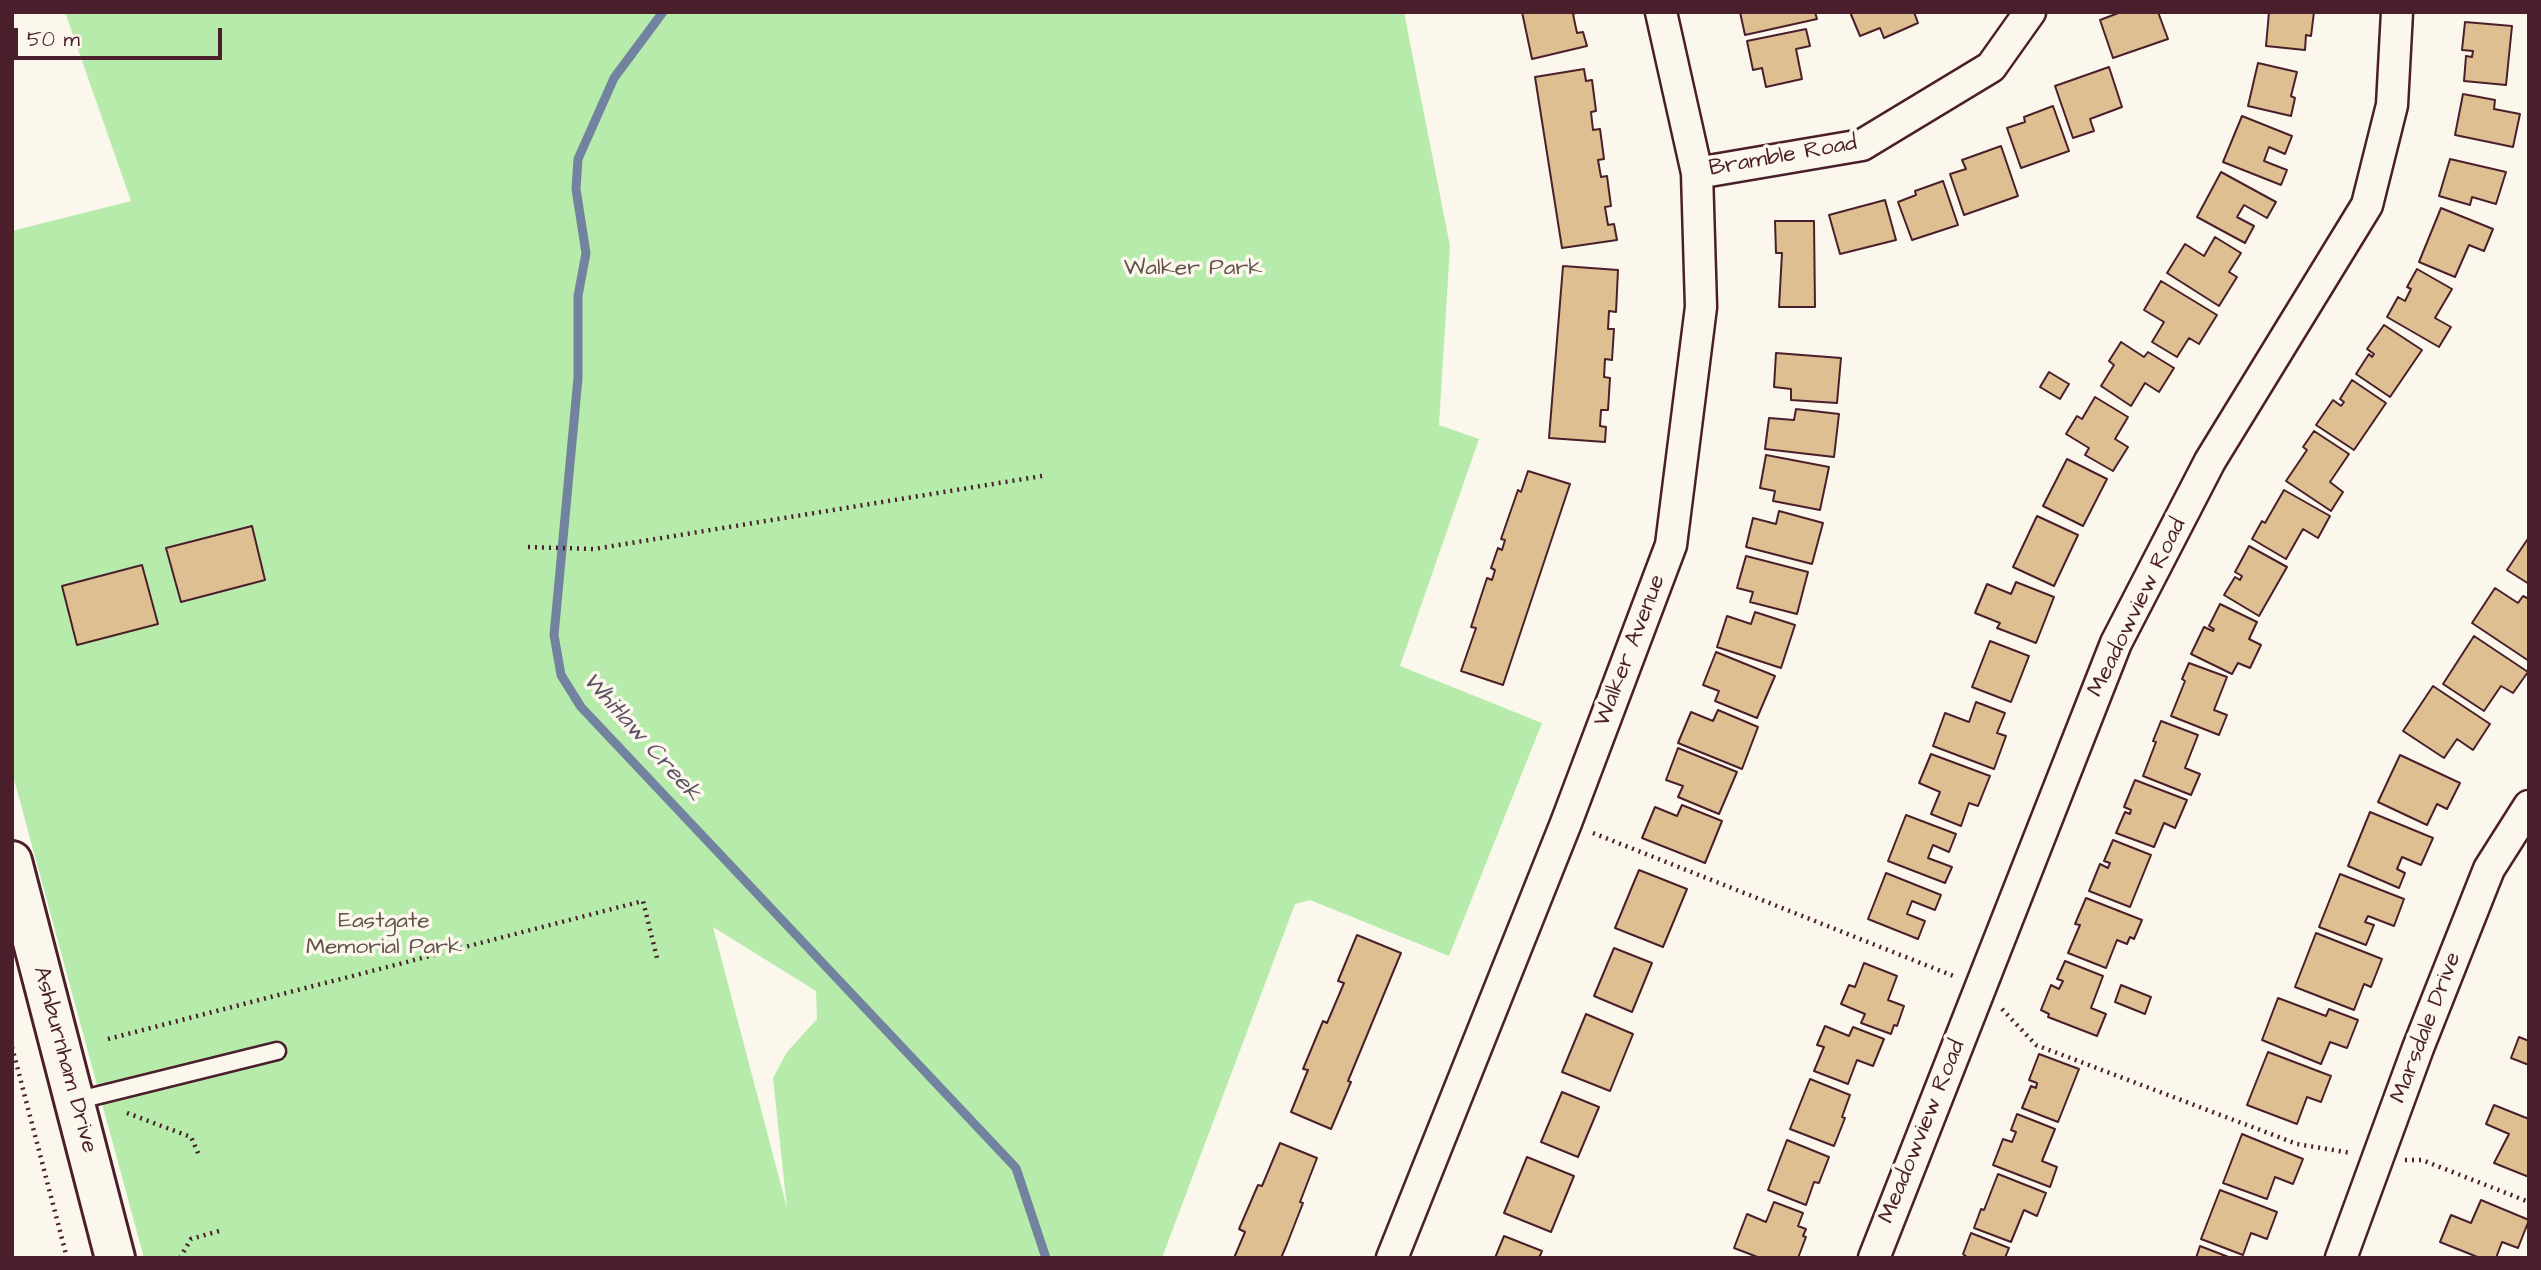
<!DOCTYPE html>
<style>
body{margin:0}
#map{position:relative;width:2541px;height:1270px;overflow:hidden;background:#fbf7ec;font-family:"Architects Daughter",sans-serif}
canvas{display:block}
.frame{position:absolute;inset:0;border:14px solid #4a1f2b;pointer-events:none}
.scale{position:absolute;left:14px;top:28px;width:208px;height:32px;box-sizing:border-box;border:4px solid #4a1f2b;border-top:0;padding-left:9px;font-size:21px;line-height:24px;white-space:nowrap;color:#4a1f2b;-webkit-text-stroke:5px #fbf7ec;paint-order:stroke}
</style>
<div id="map">
<canvas width="2541" height="1270"></canvas>
<div class="frame"></div>
<div class="scale">50 m</div>
</div>
<script>
const g = document.querySelector('canvas').getContext('2d');
g.lineJoin = 'round';
function paint(path, color) {
  g.fillStyle = color;
  g.fill(path, 'evenodd');
}
function toPath(rows) {
  const path = new Path2D();
  for (const r of rows) {
    path.moveTo(r[0], r[1]);
    for (let i = 2; i < r.length; i += 2) path.lineTo(r[i], r[i + 1]);
  }
  return path;
}
function stroke(path, color, width, dash) {
  g.strokeStyle = color;
  g.lineWidth = width;
  g.lineCap = dash ? 'butt' : 'round';
  g.setLineDash(dash || []);
  g.stroke(path);
}
function drawText(font, color, halo, rows, align = 'center') {
  g.font = font + ' "Architects Daughter",sans-serif';
  g.lineWidth = 7;
  g.setLineDash([]);
  g.textBaseline = 'middle';
  g.strokeStyle = halo;
  g.fillStyle = color;
  for (const [text, x, y, turn = 0] of rows) {
    g.save();
    g.translate(x, y);
    g.rotate((+turn || 0) * Math.PI / 180);
    g.textAlign = isNaN(turn) ? turn : align;
    if (halo) g.strokeText(text, 0, 0);
    g.fillText(text, 0, 0);
    g.restore();
  }
}
const green = toPath([
 [65,12,1404,12,1450,246,1439,425,1479,439,1400,666,1542,723,1449,956,1310,900,1295,904,1162,1258,144,1258,12,772,12,231,131,201],
 [713,927,816,991,817,1019,787,1052,773,1078,787,1208]
]);
const stream = toPath([
 [663,12,614,78,578,159,576,189,586,253,578,296,578,378,554,635,561,675,581,707,1016,1168,1046,1258]
]);
const building = toPath([
 [1522,12,1578,12,1573,14,1577,33,1583,32,1587,46,1532,59,1522,12],
 [1740,12,1815,12,1817,19,1745,35,1740,12],
 [1850,12,1914,12,1918,23,1884,38,1880,28,1860,36,1850,12],
 [2121,12,2158,12,2168,39,2113,58,2100,20,2121,12],
 [2269,12,2314,12,2311,36,2306,35,2305,50,2266,46,2269,12],
 [2465,22,2512,26,2506,85,2464,81,2466,56,2472,57,2473,51,2462,50,2465,22],
 [1806,29,1810,46,1796,49,1802,79,1766,87,1762,68,1753,70,1747,41,1806,29],
 [2258,63,2297,72,2291,96,2295,98,2291,116,2248,106,2258,63],
 [2109,67,2122,107,2090,119,2094,131,2073,138,2055,86,2109,67],
 [1584,69,1586,81,1592,80,1596,111,1591,112,1593,130,1600,129,1604,159,1598,160,1601,177,1607,176,1611,206,1605,207,1608,225,1614,224,1617,240,1562,248,1535,77,1584,69],
 [2463,94,2495,100,2494,109,2520,114,2513,147,2455,135,2463,94],
 [2053,106,2069,151,2021,168,2007,128,2025,122,2024,117,2053,106],
 [2242,116,2292,136,2285,154,2269,147,2264,161,2287,170,2281,185,2223,162,2242,116],
 [2001,146,2018,196,1964,215,1950,174,1966,169,1962,160,2001,146],
 [2450,159,2506,172,2496,204,2472,197,2470,205,2439,196,2450,159],
 [2221,172,2276,202,2267,218,2244,205,2237,217,2254,226,2245,243,2197,217,2221,172],
 [1943,181,1958,225,1912,240,1898,202,1916,195,1915,191,1943,181],
 [1885,200,1896,240,1840,254,1829,215,1885,200],
 [2441,208,2493,229,2484,251,2469,245,2455,277,2419,262,2441,208],
 [1775,221,1814,221,1815,307,1779,307,1782,253,1776,253,1775,221],
 [2215,237,2241,253,2229,272,2237,277,2219,306,2167,273,2185,244,2204,256,2215,237],
 [1563,266,1618,270,1616,312,1609,311,1608,329,1614,329,1612,360,1605,359,1604,377,1610,378,1608,410,1601,410,1600,426,1606,427,1605,442,1549,438,1563,266],
 [2417,269,2452,289,2435,318,2451,327,2439,347,2387,317,2398,297,2405,301,2411,289,2407,287,2417,269],
 [2161,281,2217,315,2199,344,2189,338,2177,357,2152,342,2164,322,2144,310,2161,281],
 [2384,325,2422,350,2390,397,2356,374,2369,354,2372,357,2374,354,2367,349,2384,325],
 [2121,342,2144,357,2148,352,2174,368,2159,392,2145,383,2131,406,2101,386,2114,365,2109,361,2121,342],
 [1776,353,1841,358,1837,403,1791,400,1791,389,1774,387,1776,353],
 [2049,372,2069,384,2060,399,2040,387,2049,372],
 [2352,380,2386,403,2354,450,2316,425,2333,400,2341,406,2344,402,2340,399,2352,380],
 [2095,397,2128,417,2115,439,2128,447,2113,471,2085,455,2089,448,2066,434,2077,416,2082,419,2095,397],
 [1796,409,1839,414,1834,457,1765,449,1769,418,1794,420,1796,409],
 [2314,431,2349,454,2330,482,2343,492,2331,511,2286,481,2307,450,2303,447,2314,431],
 [1766,455,1829,467,1820,510,1773,501,1775,491,1760,488,1766,455],
 [2067,459,2107,479,2083,526,2043,506,2067,459],
 [1528,471,1570,484,1503,685,1461,671,1476,628,1471,627,1487,578,1492,580,1495,570,1491,568,1498,548,1502,550,1505,540,1501,539,1518,490,1521,492,1528,471],
 [2284,490,2330,516,2318,538,2303,529,2286,559,2252,539,2262,521,2265,523,2284,490],
 [1779,511,1823,523,1812,564,1746,547,1753,518,1776,524,1779,511],
 [2037,516,2078,535,2054,586,2013,567,2037,516],
 [252,526,265,580,181,602,166,548,252,526],
 [2529,537,2529,584,2507,570,2529,537],
 [2249,546,2287,567,2259,616,2224,595,2235,577,2240,580,2242,576,2235,572,2249,546],
 [1746,556,1808,572,1797,614,1750,602,1753,592,1737,588,1746,556],
 [142,565,158,624,77,645,62,586,142,565],
 [2016,582,2054,597,2036,643,1997,628,2000,623,1975,613,1987,584,2011,594,2016,582],
 [2495,588,2518,603,2523,596,2529,599,2529,661,2472,623,2495,588],
 [2220,604,2257,622,2249,639,2261,645,2250,668,2238,663,2232,674,2191,654,2204,627,2213,631,2214,629,2209,626,2220,604],
 [1755,612,1795,625,1781,668,1717,647,1727,616,1751,624,1755,612],
 [2474,636,2528,672,2513,693,2501,686,2484,711,2443,684,2474,636],
 [1990,641,2029,656,2011,702,1972,687,1990,641],
 [1716,652,1775,676,1757,718,1715,701,1719,691,1703,685,1716,652],
 [2189,663,2227,677,2214,710,2227,715,2219,735,2171,716,2185,681,2182,679,2189,663],
 [2433,686,2490,724,2473,750,2457,739,2444,758,2403,731,2433,686],
 [1976,702,2005,713,1997,733,2006,736,1994,769,1933,746,1945,713,1969,722,1976,702],
 [1718,710,1758,727,1742,769,1678,743,1691,712,1713,721,1718,710],
 [2161,721,2198,735,2185,768,2200,774,2191,795,2143,776,2156,742,2153,741,2161,721],
 [1678,748,1737,772,1719,814,1678,797,1683,786,1666,780,1678,748],
 [1931,754,1990,776,1978,806,1969,803,1961,826,1931,814,1940,792,1919,783,1931,754],
 [2400,755,2460,783,2447,809,2437,804,2427,825,2378,802,2400,755],
 [2135,780,2187,800,2175,828,2164,823,2154,847,2116,833,2125,812,2130,814,2131,810,2124,807,2135,780],
 [1682,805,1722,821,1705,863,1642,838,1655,807,1677,816,1682,805],
 [2370,812,2433,838,2421,865,2402,857,2397,869,2405,873,2399,888,2348,866,2370,812],
 [1906,815,1956,834,1949,852,1933,845,1928,858,1952,867,1945,883,1888,861,1906,815],
 [2113,840,2151,855,2130,907,2089,891,2100,864,2108,868,2110,863,2104,861,2113,840],
 [1639,870,1687,889,1663,947,1615,928,1639,870],
 [1886,873,1941,895,1935,910,1912,901,1907,914,1925,921,1918,939,1868,919,1886,873],
 [2340,874,2404,899,2394,926,2368,916,2365,922,2374,925,2366,945,2319,927,2340,874],
 [2086,898,2142,920,2134,939,2130,937,2127,944,2117,940,2106,968,2068,953,2080,925,2075,924,2086,898],
 [2316,933,2382,959,2371,987,2364,984,2354,1010,2295,987,2316,933],
 [1357,935,1401,953,1348,1081,1351,1082,1331,1129,1291,1112,1308,1070,1303,1069,1323,1021,1327,1023,1344,983,1338,981,1357,935],
 [1614,948,1652,963,1632,1012,1594,996,1614,948],
 [2065,961,2103,976,2091,1008,2106,1014,2097,1036,2048,1017,2049,1014,2041,1010,2051,985,2059,989,2063,981,2057,979,2065,961],
 [1864,963,1897,976,1888,1000,1904,1006,1897,1026,1894,1025,1891,1034,1861,1023,1865,1014,1841,1004,1849,985,1855,987,1864,963],
 [2121,985,2151,997,2145,1014,2115,1002,2121,985],
 [2278,998,2326,1016,2329,1009,2358,1020,2347,1048,2330,1042,2321,1064,2262,1040,2278,998],
 [1586,1014,1633,1034,1610,1091,1562,1072,1586,1014],
 [1825,1026,1849,1036,1853,1027,1884,1039,1873,1066,1857,1060,1848,1084,1814,1071,1824,1047,1817,1045,1825,1026],
 [2519,1037,2529,1041,2529,1065,2511,1058,2519,1037],
 [2268,1052,2331,1076,2321,1102,2307,1097,2297,1124,2247,1105,2268,1052],
 [2039,1054,2079,1069,2058,1122,2022,1108,2031,1086,2036,1088,2037,1083,2029,1080,2039,1054],
 [1810,1079,1850,1095,1842,1117,1845,1118,1834,1146,1790,1129,1810,1079],
 [1562,1092,1599,1107,1578,1157,1541,1142,1562,1092],
 [2494,1105,2529,1119,2529,1177,2494,1163,2509,1134,2486,1124,2494,1105],
 [2017,1114,2055,1129,2042,1161,2057,1167,2050,1187,1993,1165,2003,1139,2012,1142,2016,1132,2011,1130,2017,1114],
 [2242,1134,2303,1159,2293,1184,2275,1177,2267,1199,2223,1183,2242,1134],
 [1787,1140,1829,1157,1819,1183,1814,1182,1806,1205,1768,1190,1787,1140],
 [1280,1143,1317,1158,1300,1202,1303,1203,1287,1244,1281,1258,1234,1258,1245,1232,1239,1229,1258,1185,1262,1186,1280,1143],
 [1527,1157,1574,1176,1551,1232,1504,1213,1527,1157],
 [1998,1174,2046,1193,2037,1216,2024,1210,2011,1242,1974,1228,1981,1209,1984,1210,1998,1174],
 [2220,1190,2277,1212,2267,1239,2251,1233,2243,1255,2201,1239,2220,1190],
 [2481,1200,2529,1220,2518,1248,2502,1242,2496,1258,2480,1258,2440,1242,2451,1215,2471,1223,2481,1200],
 [1774,1202,1803,1213,1798,1226,1806,1229,1803,1236,1806,1237,1798,1258,1760,1258,1734,1248,1747,1214,1766,1222,1774,1202],
 [1971,1233,2009,1248,2005,1258,1968,1258,1963,1254,1971,1233],
 [1504,1236,1542,1251,1539,1258,1495,1258,1504,1236],
 [2200,1246,2231,1258,2196,1258,2200,1246]
]);
const path = toPath([
 [528,547,594,549,1042,476],
 [1593,833,1956,977],
 [2002,1009,2036,1045,2297,1144,2351,1153],
 [108,1039,643,901,657,958],
 [12,1047,67,1258],
 [127,1113,191,1137,199,1155],
 [2405,1160,2422,1160,2529,1202],
 [180,1258,191,1239,219,1231]
]);
const service = toPath([
 [75,1101,277,1051]
]);
const minor = toPath([
 [1697,173,1862,145,1991,67,2030,12],
 [1392,1258,1566,823,1671,545,1701,307,1697,173,1661,12],
 [1874,1258,2116,643,2210,461,2367,205,2392,105,2397,12],
 [2341,1258,2418,1048,2489,869,2529,806]
]);
const secondary = toPath([
 [12,861,115,1258]
]);
const streetNames = [
 ["Bramble Road",1783,157,-10],
 ["Meadowview Road",2138,608,-64],
 ["Walker Avenue",1631,651,-69],
 ["Marsdale Drive",2427,1028,-69],
 ["Ashburnham Drive",64,1060,75],
 ["Meadowview Road",1923,1132,-68]
];
const parkNames = [
 ["Walker Park",1193,269],
 ["Eastgate",384,922],
 ["Memorial Park",384,948]
];
const waterNames = [
 ["Whitlaw Creek",641,738,48]
];
paint(green, '#b7ebac');
stroke(stream, '#72839f', 9);
paint(building, '#ddbf91');
stroke(building, '#4a1f2b', 2);
stroke(service, '#4a1f2b', 21);
stroke(minor, '#4a1f2b', 35);
stroke(secondary, '#4a1f2b', 44);
stroke(path, '#4a1f2b', 4.5, [2, 5]);
stroke(service, '#fbf7ec', 16);
stroke(minor, '#fbf7ec', 30);
stroke(secondary, '#fbf7ec', 38);
drawText('23px', '#4a1f2b', '#fbf7ec', streetNames);
drawText('23px', '#65524b', '#fbf7ec', parkNames);
drawText('italic 24px', '#5e5165', '#fbf7ec', waterNames);
</script>
